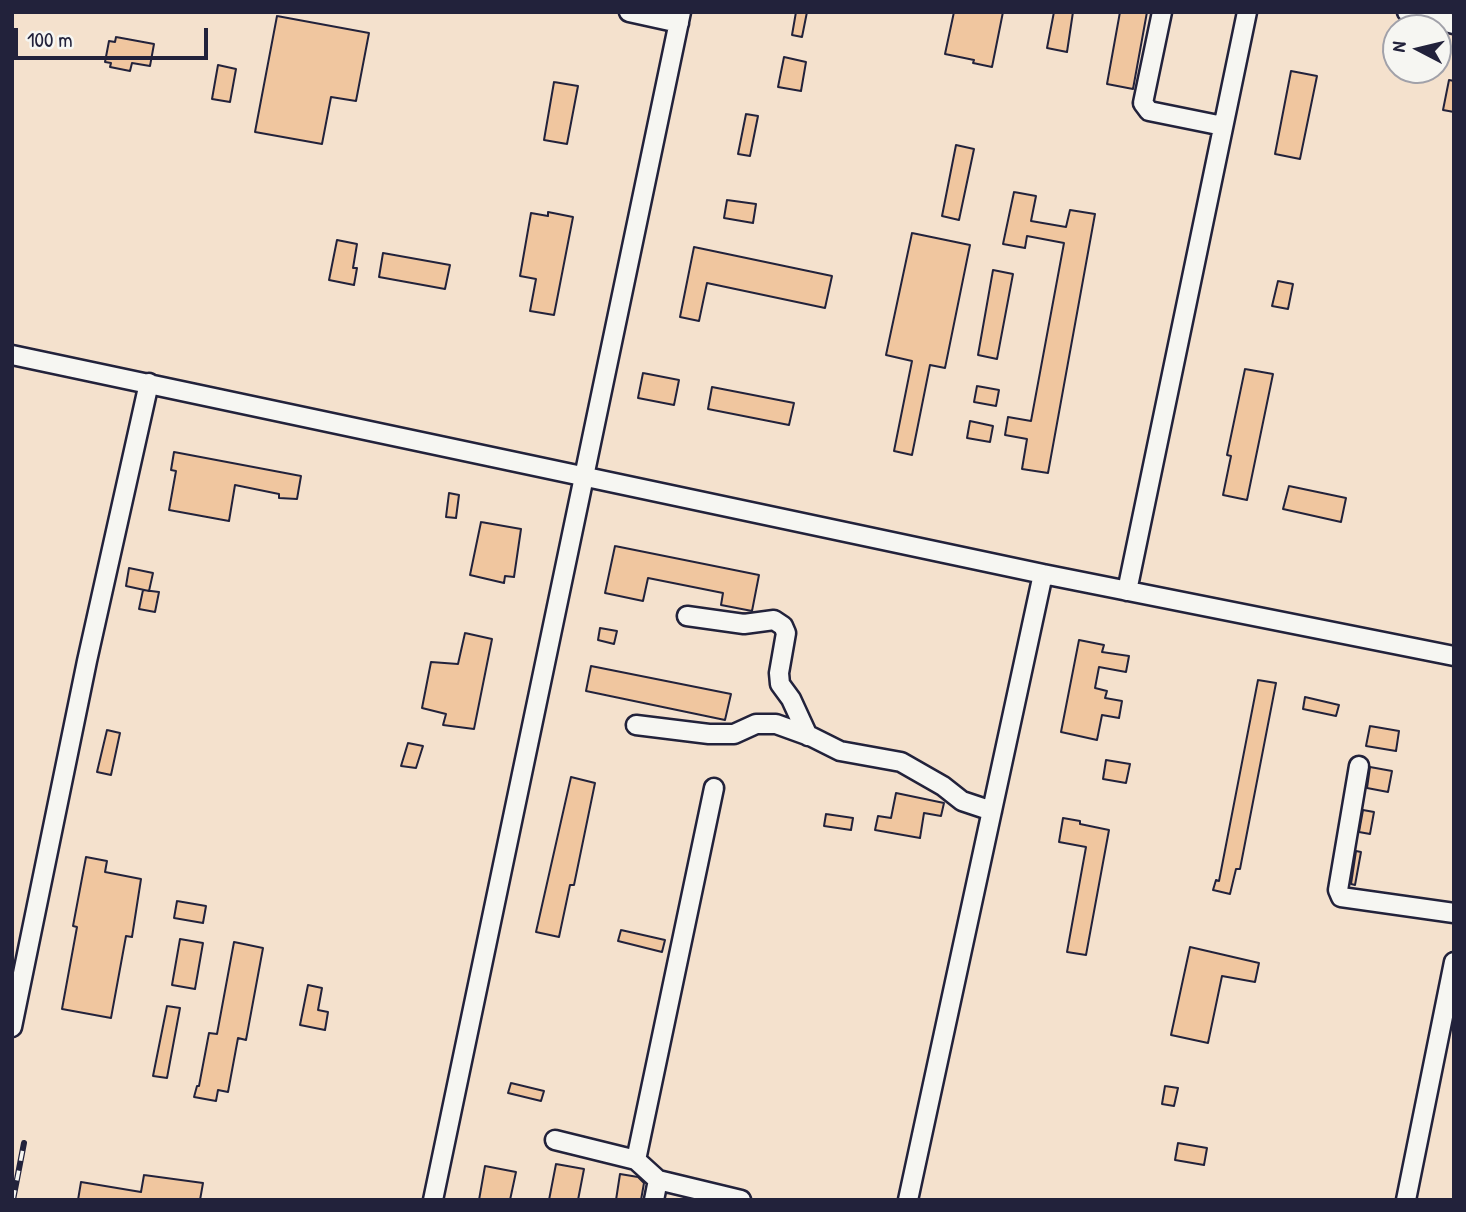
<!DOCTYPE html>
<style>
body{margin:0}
#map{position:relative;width:1466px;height:1212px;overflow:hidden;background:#f5ece1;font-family:"Patrick Hand",sans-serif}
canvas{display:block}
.frame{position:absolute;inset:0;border:14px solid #22223b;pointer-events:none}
.north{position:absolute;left:1382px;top:14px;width:70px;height:70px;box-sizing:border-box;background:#f6f6f2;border:2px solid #a1a1a9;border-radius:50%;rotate:277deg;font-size:19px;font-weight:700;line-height:28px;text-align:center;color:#22223b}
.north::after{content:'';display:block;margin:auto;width:24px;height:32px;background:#22223b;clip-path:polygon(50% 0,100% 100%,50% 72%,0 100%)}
.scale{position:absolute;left:14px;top:28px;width:194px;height:32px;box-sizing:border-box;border:4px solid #22223b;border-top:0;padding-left:9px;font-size:21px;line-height:24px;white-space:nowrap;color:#22223b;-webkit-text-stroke:5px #f6f6f2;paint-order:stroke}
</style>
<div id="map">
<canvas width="1466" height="1212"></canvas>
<div class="frame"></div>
<div class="north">N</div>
<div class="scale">100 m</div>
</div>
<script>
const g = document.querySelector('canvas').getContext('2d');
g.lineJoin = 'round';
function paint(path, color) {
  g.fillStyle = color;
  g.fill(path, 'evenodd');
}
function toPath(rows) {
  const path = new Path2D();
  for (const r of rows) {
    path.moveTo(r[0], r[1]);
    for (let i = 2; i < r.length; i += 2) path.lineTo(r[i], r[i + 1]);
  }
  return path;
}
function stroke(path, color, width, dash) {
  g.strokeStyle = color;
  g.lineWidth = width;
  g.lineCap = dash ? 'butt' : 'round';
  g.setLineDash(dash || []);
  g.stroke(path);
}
const built = toPath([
 [12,12,1454,12,1454,1200,12,1200],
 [1396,28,1438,28,1438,70,1396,70]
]);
const building = toPath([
 [796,12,807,12,802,37,792,35,796,12],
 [954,12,1003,12,992,67,973,63,974,60,945,54,954,12],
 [1054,12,1073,12,1067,52,1047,48,1054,12],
 [1120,12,1147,12,1133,89,1107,84,1120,12],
 [277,16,369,33,356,101,331,97,322,144,255,132,277,16],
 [116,37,154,44,150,66,132,63,130,71,110,67,111,63,105,62,109,41,115,42,116,37],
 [784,57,806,62,801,91,778,87,784,57],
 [218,65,236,69,230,102,212,99,218,65],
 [1291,71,1317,76,1300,159,1275,154,1291,71],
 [1449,80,1454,81,1454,112,1443,110,1449,80],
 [554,82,578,86,567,144,544,140,554,82],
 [746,114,758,116,750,156,738,154,746,114],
 [956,145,974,149,959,220,942,216,956,145],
 [1014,192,1036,196,1031,221,1066,227,1070,210,1095,214,1048,473,1022,469,1027,439,1005,435,1008,417,1031,421,1064,243,1027,236,1025,248,1003,244,1014,192],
 [727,200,756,204,753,223,724,218,727,200],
 [548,212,573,217,554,315,530,311,536,279,520,276,531,213,548,216,548,212],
 [912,233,970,245,945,368,930,365,912,455,894,451,912,361,886,355,912,233],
 [337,240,357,244,353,268,357,268,354,285,329,280,337,240],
 [694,247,832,276,825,308,707,283,699,321,680,317,694,247],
 [383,253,450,265,445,289,379,277,383,253],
 [993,270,1013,274,997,359,978,355,993,270],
 [1278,281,1293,284,1288,309,1272,306,1278,281],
 [1245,369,1273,374,1247,500,1223,495,1231,456,1227,455,1245,369],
 [643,373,679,380,674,405,638,398,643,373],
 [977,386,999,390,996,406,974,402,977,386],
 [712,387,794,403,789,425,708,409,712,387],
 [970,421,993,426,990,442,967,438,970,421],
 [174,452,301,476,297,499,279,498,279,494,235,485,229,521,169,510,176,471,171,470,174,452],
 [1289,486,1346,498,1341,522,1283,509,1289,486],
 [449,493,459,495,456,518,446,517,449,493],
 [481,522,521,529,514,577,505,576,504,583,470,575,481,522],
 [615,546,759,575,752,611,721,605,723,593,648,578,643,601,605,593,615,546],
 [129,568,153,573,149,591,126,586,129,568],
 [143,590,159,592,155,612,139,609,143,590],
 [600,628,617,631,614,644,598,640,600,628],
 [465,633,492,639,474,729,443,725,446,714,422,708,431,662,458,664,465,633],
 [1079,640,1104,645,1102,652,1129,656,1126,672,1099,667,1095,688,1107,691,1105,698,1122,701,1119,718,1102,715,1097,740,1061,732,1079,640],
 [591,666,731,694,725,720,586,691,591,666],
 [1258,680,1276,683,1240,869,1236,869,1230,894,1213,890,1216,880,1219,881,1258,680],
 [1305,697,1339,705,1336,716,1303,709,1305,697],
 [1370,726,1399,731,1396,751,1366,746,1370,726],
 [107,730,120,733,111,775,97,772,107,730],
 [408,743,423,746,416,768,401,766,408,743],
 [1106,760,1130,764,1126,783,1103,779,1106,760],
 [1370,767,1392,771,1388,792,1367,788,1370,767],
 [571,777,595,783,574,885,570,885,559,937,536,932,571,777],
 [896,793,944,803,941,816,924,813,920,838,875,830,878,816,891,818,896,793],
 [1363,810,1374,812,1370,834,1359,832,1363,810],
 [826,814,853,818,851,830,824,826,826,814],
 [1063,818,1080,821,1080,824,1109,830,1086,955,1067,952,1086,847,1059,842,1063,818],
 [1356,851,1361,852,1355,885,1351,884,1356,851],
 [86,857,107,861,105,872,141,879,132,937,126,936,111,1018,62,1009,77,927,73,926,86,857],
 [177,901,206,906,203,923,174,918,177,901],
 [621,930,665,940,662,952,618,941,621,930],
 [180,939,203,943,195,989,172,985,180,939],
 [234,942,263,948,246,1040,238,1038,228,1092,218,1090,216,1101,194,1097,197,1086,199,1086,209,1033,217,1034,234,942],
 [1190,947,1259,963,1255,982,1222,976,1208,1043,1171,1035,1190,947],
 [308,985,322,988,318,1010,328,1012,325,1030,300,1025,308,985],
 [167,1006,180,1008,167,1078,153,1076,167,1006],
 [511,1083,544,1091,541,1101,508,1093,511,1083],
 [1165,1086,1178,1088,1174,1106,1162,1104,1165,1086],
 [1178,1143,1207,1148,1204,1165,1175,1160,1178,1143],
 [556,1164,584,1169,578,1200,549,1200,556,1164],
 [485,1166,516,1172,510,1200,479,1200,485,1166],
 [620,1174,638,1177,644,1183,641,1200,616,1200,620,1174],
 [144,1175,203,1183,200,1200,78,1200,81,1182,141,1192,144,1175]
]);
const minor = toPath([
 [629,12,679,23],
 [1162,12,1143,103,1149,111,1223,126],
 [1407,12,1454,24],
 [12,355,1043,574,1454,656],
 [1127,591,1247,12],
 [687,616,744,624,774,620,783,626,786,633,779,673,780,684,791,699,808,736],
 [636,725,709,734,734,734,756,724,776,724,812,737,840,751,901,762,943,786,962,801,992,811],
 [1359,766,1338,890,1341,897,1454,913],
 [12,1027,87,661,149,383],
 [555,1140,636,1160,658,1180,741,1200],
 [636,1160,714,788],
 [433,1200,681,12],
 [654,1200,658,1180],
 [908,1200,1043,574],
 [1406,1200,1454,962]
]);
const rail = toPath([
 [13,1200,24,1143]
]);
paint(built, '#f4e1cd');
paint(building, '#f0c69f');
stroke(building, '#22223b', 2);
stroke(minor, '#22223b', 23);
stroke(minor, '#f6f6f2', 18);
stroke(rail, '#22223b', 6);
stroke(rail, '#f6f6f2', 3.5, [10]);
</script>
